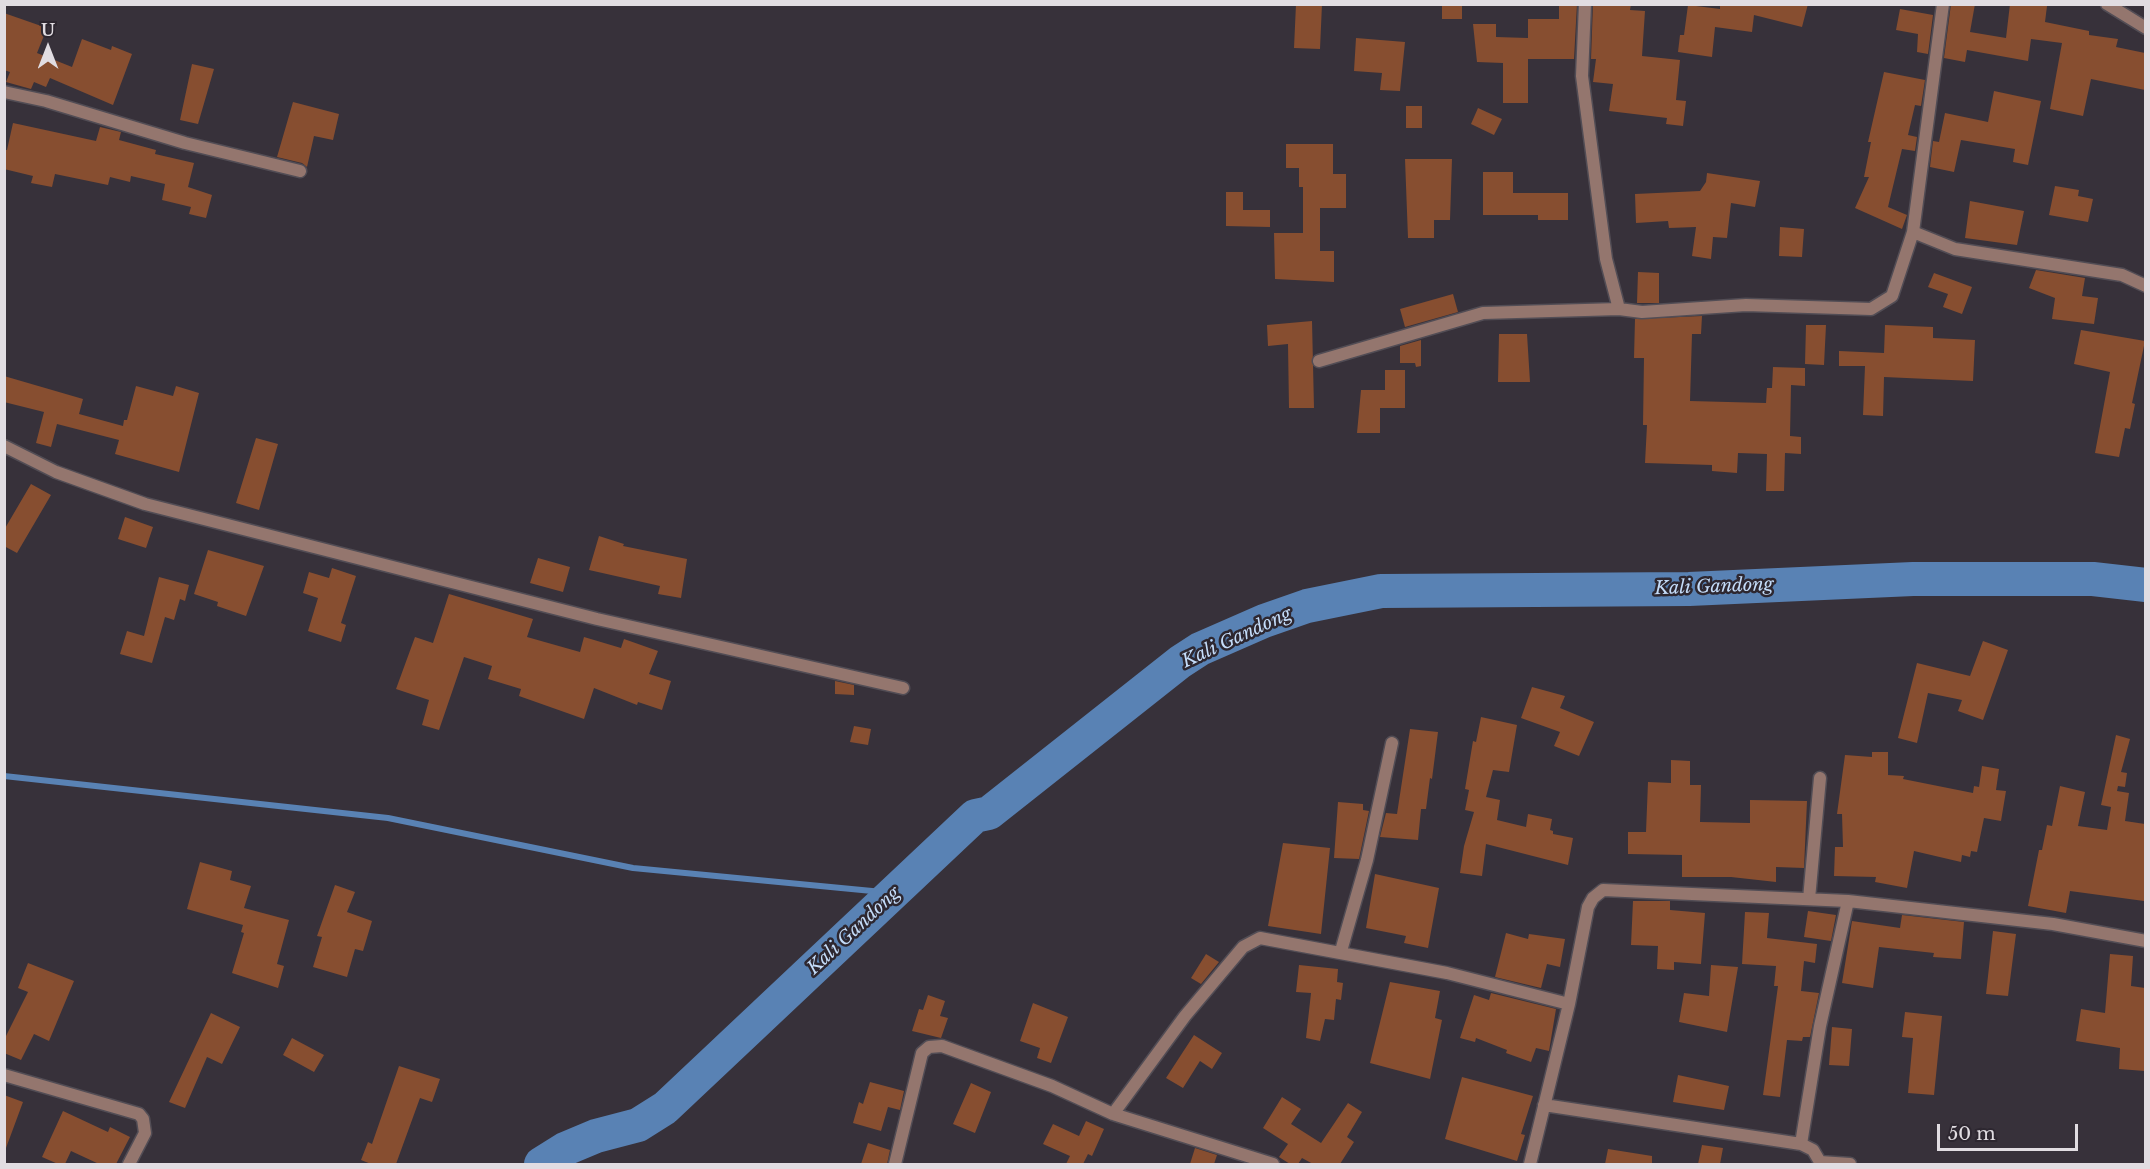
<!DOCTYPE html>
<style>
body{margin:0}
#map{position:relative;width:2150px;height:1169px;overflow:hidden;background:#37313a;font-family:"Libre Baskerville",serif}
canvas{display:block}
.frame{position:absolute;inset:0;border:6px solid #e1dde2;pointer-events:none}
.north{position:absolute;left:18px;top:18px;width:60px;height:60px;-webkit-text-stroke:4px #2d2730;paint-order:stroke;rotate:0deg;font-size:16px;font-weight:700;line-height:24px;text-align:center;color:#e1dde2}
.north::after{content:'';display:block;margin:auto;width:21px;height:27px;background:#e1dde2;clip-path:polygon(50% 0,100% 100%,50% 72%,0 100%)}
.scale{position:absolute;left:1937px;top:1124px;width:141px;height:27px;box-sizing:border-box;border:3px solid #e1dde2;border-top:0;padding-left:8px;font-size:18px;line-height:21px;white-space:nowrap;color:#e1dde2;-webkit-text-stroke:4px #2d2730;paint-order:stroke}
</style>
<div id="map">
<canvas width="2150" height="1169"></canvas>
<div class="frame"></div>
<div class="north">U</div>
<div class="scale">50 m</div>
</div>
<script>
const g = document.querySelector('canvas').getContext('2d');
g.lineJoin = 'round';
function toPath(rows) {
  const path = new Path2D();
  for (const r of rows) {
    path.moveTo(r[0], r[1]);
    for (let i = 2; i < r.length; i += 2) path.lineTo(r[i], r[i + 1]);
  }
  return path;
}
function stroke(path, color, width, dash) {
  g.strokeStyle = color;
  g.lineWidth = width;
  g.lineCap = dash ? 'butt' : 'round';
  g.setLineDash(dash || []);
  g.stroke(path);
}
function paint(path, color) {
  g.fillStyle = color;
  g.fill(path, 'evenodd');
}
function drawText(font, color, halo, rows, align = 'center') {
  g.font = font + ' "Libre Baskerville",serif';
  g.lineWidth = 5;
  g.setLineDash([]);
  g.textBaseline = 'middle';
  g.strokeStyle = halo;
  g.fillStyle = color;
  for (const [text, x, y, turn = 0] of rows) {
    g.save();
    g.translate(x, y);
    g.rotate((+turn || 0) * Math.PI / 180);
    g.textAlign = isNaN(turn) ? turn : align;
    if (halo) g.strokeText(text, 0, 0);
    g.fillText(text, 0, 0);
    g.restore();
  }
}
const stream = toPath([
 [4,776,388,818,633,868,893,893]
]);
const river = toPath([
 [541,1164,565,1149,596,1136,638,1125,665,1108,975,816,989,813,1180,662,1200,649,1264,621,1307,606,1381,591,1689,589,1913,579,2093,579,2146,585]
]);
const building = toPath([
 [1296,4,1322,4,1320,49,1294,48],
 [1442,4,1462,4,1462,19,1442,19],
 [1559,4,1577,4,1574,59,1528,59,1528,103,1503,103,1503,63,1477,62,1473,24,1496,24,1496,37,1528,38,1528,19,1559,19],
 [1593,4,1631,4,1630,10,1645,11,1642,56,1680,60,1676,100,1686,101,1683,126,1666,124,1667,118,1609,111,1613,84,1593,82,1596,59,1591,59],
 [1720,4,1808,4,1802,27,1754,15,1752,32,1715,27,1712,57,1678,52,1680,35,1684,35,1688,5,1720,9],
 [1951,4,1975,4,1970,32,2006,38,2010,4,2047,6,2045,22,2089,31,2089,35,2118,39,2116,47,2145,53,2145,90,2091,79,2083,116,2050,109,2062,43,2031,39,2028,61,1967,50,1965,62,1944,58],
 [1900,9,1933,15,1928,54,1917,52,1918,34,1896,30],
 [4,13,47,28,37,53,72,67,82,39,111,50,112,46,132,54,113,105,50,78,46,87,34,82,31,89,6,82,10,72,4,70],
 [1356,38,1405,42,1400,91,1380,90,1382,73,1354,71],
 [192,64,214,69,198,124,180,120],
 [1884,72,1925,80,1921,106,1915,105,1908,135,1917,137,1915,151,1902,149,1888,207,1907,215,1902,229,1855,208,1869,177,1864,177,1871,142,1868,142],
 [1994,91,2041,101,2028,165,2013,162,2015,149,1961,140,1954,172,1930,167,1933,141,1939,142,1945,113,1988,122],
 [293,102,339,114,333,140,314,136,307,167,302,163,277,157],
 [1406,106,1422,106,1422,128,1406,128],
 [1478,108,1502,119,1494,135,1471,124],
 [13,123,96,141,100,127,121,132,119,140,156,150,155,154,194,163,188,187,212,195,206,218,189,214,191,207,162,200,165,184,131,176,130,182,110,177,108,185,55,174,52,187,31,183,33,176,4,169,4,150,7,150],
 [1286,144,1333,144,1333,174,1346,174,1346,208,1320,208,1320,251,1334,251,1334,282,1275,279,1274,233,1303,233,1303,187,1299,187,1299,168,1286,168],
 [1405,159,1452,159,1450,220,1434,220,1434,238,1408,238],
 [1483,172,1513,172,1513,193,1568,193,1568,220,1538,220,1538,215,1483,215],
 [1707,173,1760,181,1755,207,1731,203,1727,238,1713,237,1711,259,1692,256,1696,227,1669,228,1668,221,1636,223,1635,194,1700,191,1706,182],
 [2055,186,2079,190,2078,196,2093,199,2088,222,2049,215],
 [1226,192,1243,192,1243,210,1270,210,1270,227,1226,226],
 [1970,201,2024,211,2017,245,1965,238],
 [1780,227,1804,229,1802,257,1779,256],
 [2036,270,2085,278,2082,296,2098,298,2094,324,2052,319,2055,298,2029,288],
 [1638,272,1659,273,1659,303,1637,303],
 [1934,273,1972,287,1962,314,1943,307,1948,294,1928,287],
 [1453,294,1458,312,1405,327,1400,309],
 [1702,316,1701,334,1692,334,1690,401,1766,403,1767,388,1772,388,1773,367,1805,368,1805,386,1791,385,1790,436,1801,437,1801,454,1785,453,1784,491,1766,491,1767,454,1738,453,1737,473,1712,471,1712,465,1645,463,1647,425,1643,425,1644,358,1634,358,1635,319],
 [1312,321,1314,408,1289,408,1288,344,1268,346,1267,325],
 [1806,325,1826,325,1824,365,1805,364],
 [1885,325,1933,327,1933,338,1975,340,1973,381,1884,377,1883,416,1863,415,1865,366,1839,366,1839,351,1884,353],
 [2081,330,2145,341,2132,403,2135,404,2130,429,2125,428,2119,457,2095,453,2110,372,2074,364],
 [1499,334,1527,334,1530,382,1498,382],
 [1421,340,1421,366,1416,367,1415,363,1400,363,1400,346],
 [1385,370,1405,370,1405,408,1380,408,1380,433,1357,433,1361,390,1385,390],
 [4,376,83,399,79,414,123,426,124,420,127,420,136,386,173,396,176,386,199,393,179,472,115,454,119,440,57,424,51,447,36,443,44,412,4,402],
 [256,438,278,444,259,510,236,503],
 [31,484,51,495,17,553,4,546,4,530],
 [125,517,153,527,146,548,118,539],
 [599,536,624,544,623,546,687,559,681,598,658,594,660,586,589,570],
 [208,550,264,566,246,616,217,606,218,602,194,594],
 [538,558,570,567,563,592,530,583],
 [332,568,356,576,341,623,346,625,341,642,308,631,318,598,303,593,309,572,329,578],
 [159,577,189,585,185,601,180,599,174,620,165,617,152,663,120,654,127,631,144,636],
 [449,594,533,619,527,637,580,652,584,637,621,648,624,639,658,651,649,674,671,681,662,710,638,702,637,705,594,688,584,719,519,696,521,689,488,679,492,666,464,657,439,730,422,725,429,700,396,689,415,637,433,643],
 [1983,641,2008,650,1983,720,1958,711,1962,700,1928,693,1917,743,1898,738,1917,663,1970,676],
 [835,681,854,685,854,695,835,694],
 [1532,687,1565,696,1560,708,1594,722,1579,756,1554,746,1560,732,1521,718],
 [1481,717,1517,725,1509,772,1493,770,1486,797,1500,800,1497,820,1526,827,1528,814,1552,819,1550,830,1553,831,1553,834,1573,838,1568,865,1486,844,1482,876,1460,873,1464,846,1474,812,1465,810,1469,790,1465,789,1473,741,1476,742],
 [854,726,871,729,868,745,850,742],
 [1410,729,1438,732,1432,779,1430,778,1426,809,1421,809,1418,840,1380,837,1386,813,1397,814],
 [2116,735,2130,739,2121,772,2127,773,2125,787,2118,786,2117,791,2129,793,2125,821,2145,824,2144,901,2070,891,2066,913,2028,906,2039,850,2042,850,2047,825,2052,826,2060,786,2085,792,2078,826,2107,830,2111,807,2101,805],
 [1872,752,1888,752,1888,775,1904,776,1903,779,1973,793,1974,786,1979,787,1982,766,1999,769,1996,790,2006,791,2001,821,1984,818,1977,852,1971,851,1970,857,1962,855,1961,862,1914,851,1907,888,1875,882,1876,877,1834,876,1835,847,1843,847,1842,814,1837,814,1845,755,1872,757],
 [1671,760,1690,761,1690,785,1701,785,1700,822,1750,823,1750,800,1807,801,1804,868,1776,867,1776,882,1731,877,1682,877,1682,855,1628,854,1628,832,1646,832,1648,782,1671,783],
 [1338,802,1363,804,1363,810,1369,811,1359,859,1334,858],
 [1283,843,1330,848,1321,934,1268,926],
 [200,862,232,871,230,880,251,886,244,908,289,920,277,964,284,966,278,988,232,973,244,933,241,932,243,925,187,909],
 [1375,874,1439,888,1428,948,1404,943,1406,936,1366,928],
 [335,885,355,892,347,912,372,921,363,951,355,949,347,977,313,967,322,937,317,936],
 [1633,901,1670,901,1670,910,1705,913,1701,964,1674,962,1674,970,1657,969,1658,946,1631,945],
 [1808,911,1836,915,1831,941,1804,937],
 [1745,912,1769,913,1767,938,1817,944,1815,963,1804,961,1801,991,1819,993,1810,1037,1803,1037,1802,1041,1787,1040,1780,1097,1763,1095,1778,986,1774,986,1776,966,1742,964],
 [1902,915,1964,922,1961,959,1933,957,1934,953,1879,947,1873,988,1842,983,1852,921,1900,928],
 [1993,931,2016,934,2008,996,1986,994],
 [1506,933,1528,939,1529,934,1565,939,1560,967,1547,964,1541,988,1495,977],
 [1206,954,1219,962,1201,984,1191,978],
 [2110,954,2133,956,2131,986,2145,988,2145,1071,2119,1069,2120,1048,2076,1041,2081,1009,2105,1013],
 [28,963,74,981,49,1041,34,1034,21,1060,4,1053,4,1040,28,992,18,988],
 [1299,965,1338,969,1337,982,1343,983,1341,1000,1336,999,1334,1020,1325,1019,1320,1041,1306,1038,1311,993,1296,992],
 [1711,965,1738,967,1727,1032,1679,1022,1684,993,1709,996],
 [1390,982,1440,991,1435,1018,1442,1020,1430,1079,1370,1063],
 [1491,993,1556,1009,1549,1051,1536,1048,1531,1062,1506,1053,1507,1050,1476,1038,1475,1042,1460,1038,1474,995,1489,1000],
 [928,995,945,1001,940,1016,948,1018,941,1038,912,1031,919,1009,923,1010],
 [1033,1003,1068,1017,1051,1063,1037,1058,1040,1048,1020,1041],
 [1905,1012,1942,1016,1934,1095,1908,1093,1913,1038,1902,1037],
 [211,1013,240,1027,222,1064,207,1057,185,1108,169,1102],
 [1832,1027,1852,1029,1849,1066,1829,1065],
 [1194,1035,1222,1053,1212,1069,1200,1061,1183,1088,1166,1078],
 [292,1038,324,1055,314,1072,283,1055],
 [399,1066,440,1079,432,1102,420,1098,396,1164,371,1164,361,1160,368,1142,372,1144],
 [1678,1075,1729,1086,1724,1110,1673,1102],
 [1462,1077,1533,1096,1521,1134,1525,1135,1517,1161,1445,1139],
 [870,1082,904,1091,900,1110,888,1107,881,1131,853,1123,859,1102,863,1104],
 [971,1083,991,1092,975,1133,953,1124],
 [4,1095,23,1102,6,1148,4,1148],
 [1282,1097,1301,1109,1291,1124,1321,1143,1348,1103,1362,1112,1347,1137,1354,1142,1340,1164,1313,1164,1302,1158,1298,1164,1290,1164,1279,1157,1288,1144,1263,1128],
 [63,1111,108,1132,110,1127,130,1137,116,1164,99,1164,71,1151,65,1164,58,1164,42,1157],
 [1086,1121,1104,1129,1092,1156,1088,1154,1083,1164,1066,1164,1070,1156,1043,1144,1053,1124,1079,1136],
 [868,1143,890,1150,887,1164,861,1164],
 [1702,1145,1723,1148,1720,1164,1698,1164],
 [1195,1148,1217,1155,1214,1164,1190,1164],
 [1608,1149,1652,1156,1652,1164,1605,1164]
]);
const minor = toPath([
 [1585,4,1582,76,1606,259,1619,309,1642,312,1746,305,1871,309,1892,296,1913,232,1943,4],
 [2107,4,2146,28],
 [4,92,46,101,185,143,300,171],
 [1913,232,1955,249,2122,275,2146,286],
 [1319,361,1483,313,1619,309],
 [4,446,56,472,145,504,597,619,903,688],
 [1809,899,1820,778],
 [1848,901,1820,1026,1801,1144,1813,1150,1820,1162,1850,1164],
 [1341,951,1367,860,1392,743],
 [4,1075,139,1114,143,1119,145,1133,129,1164],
 [1544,1105,1801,1144],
 [1113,1114,1185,1016,1243,947,1260,938,1447,973,1569,1004],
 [895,1164,922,1053,929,1047,942,1046,1052,1086,1113,1114,1273,1164],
 [1530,1164,1569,1004,1588,907,1593,898,1603,890,1848,901,2053,924,2146,941]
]);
const waterNames = [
 ["Kali Gandong",1714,587,-2],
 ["Kali Gandong",1237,638,-25],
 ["Kali Gandong",854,931,-43]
];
stroke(stream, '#5982b4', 6);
stroke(river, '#5982b4', 34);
paint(building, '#874e30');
stroke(minor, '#524d55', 15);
stroke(minor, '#94766e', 12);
drawText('italic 18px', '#c4dcf9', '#2d2730', waterNames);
</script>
